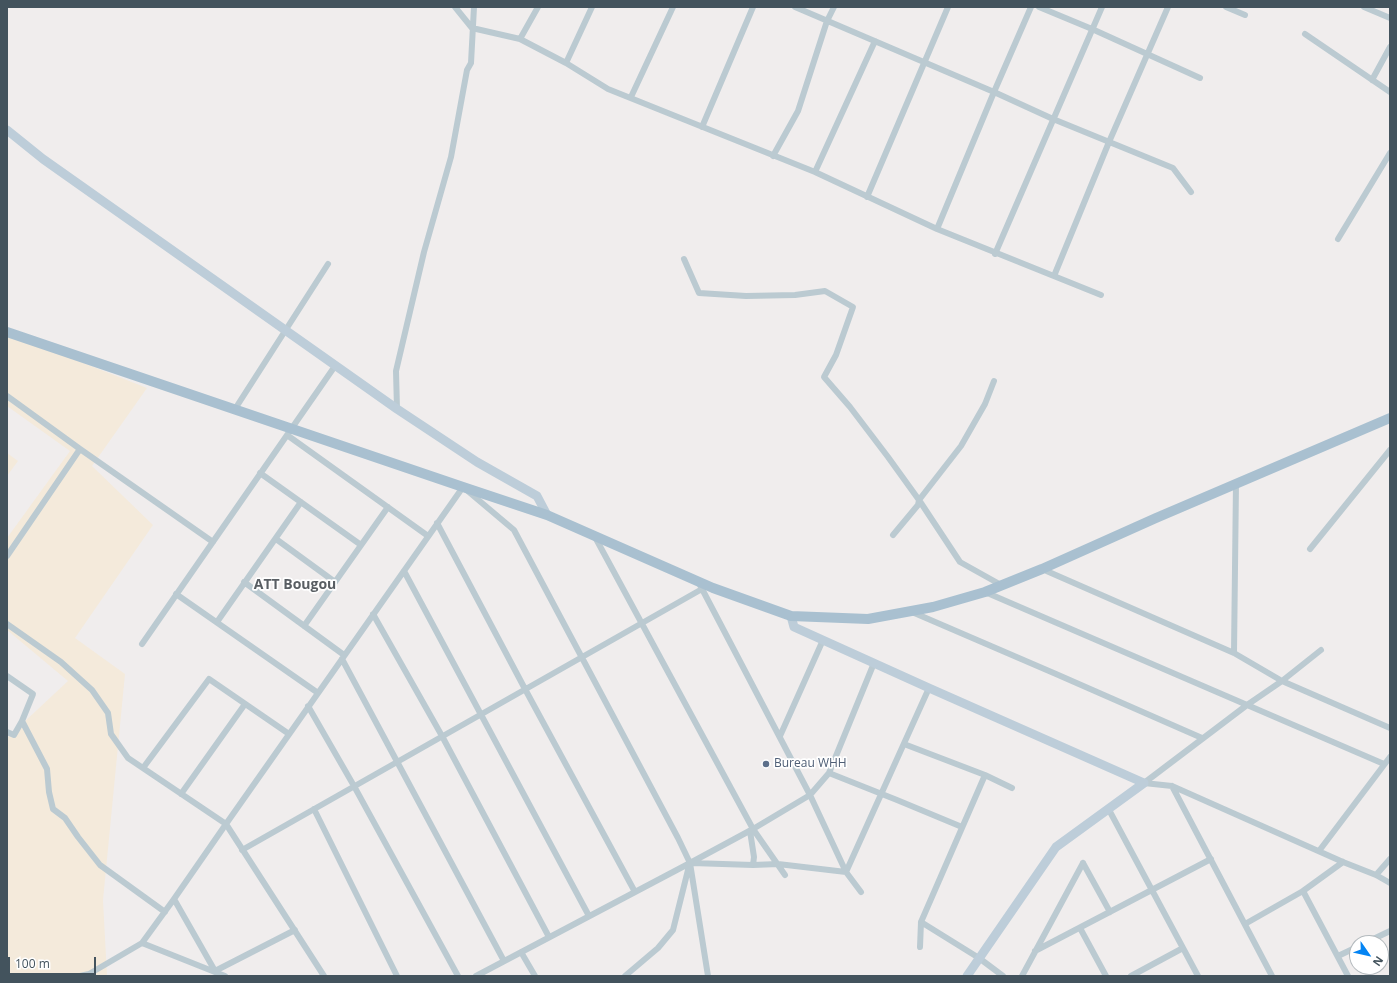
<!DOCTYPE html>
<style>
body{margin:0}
#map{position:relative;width:1397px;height:983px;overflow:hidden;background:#f0eded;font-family:"Open Sans",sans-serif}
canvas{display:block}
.frame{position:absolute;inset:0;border:8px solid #43535d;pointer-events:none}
.north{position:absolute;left:1349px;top:935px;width:40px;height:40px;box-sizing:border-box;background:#fff;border:1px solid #b4babe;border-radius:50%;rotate:124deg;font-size:11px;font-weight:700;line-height:16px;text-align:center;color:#43535d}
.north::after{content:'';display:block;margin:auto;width:14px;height:18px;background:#0484f3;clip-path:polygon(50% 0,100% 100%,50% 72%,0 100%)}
.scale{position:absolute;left:8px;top:957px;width:88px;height:18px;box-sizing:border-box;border:2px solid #43535d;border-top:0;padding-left:5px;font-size:12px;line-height:14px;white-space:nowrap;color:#43535d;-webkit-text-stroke:3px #fff;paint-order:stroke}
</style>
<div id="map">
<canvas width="1397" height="983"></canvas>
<div class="frame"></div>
<div class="north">N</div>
<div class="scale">100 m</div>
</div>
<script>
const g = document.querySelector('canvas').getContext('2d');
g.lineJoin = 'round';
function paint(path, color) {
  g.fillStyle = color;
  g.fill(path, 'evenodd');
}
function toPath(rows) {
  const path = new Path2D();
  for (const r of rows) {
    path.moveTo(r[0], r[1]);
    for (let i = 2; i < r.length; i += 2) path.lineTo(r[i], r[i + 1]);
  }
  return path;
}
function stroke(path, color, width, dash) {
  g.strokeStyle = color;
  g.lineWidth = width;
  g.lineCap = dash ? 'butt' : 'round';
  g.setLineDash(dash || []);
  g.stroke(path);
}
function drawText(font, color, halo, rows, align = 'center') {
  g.font = font + ' "Open Sans",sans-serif';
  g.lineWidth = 3.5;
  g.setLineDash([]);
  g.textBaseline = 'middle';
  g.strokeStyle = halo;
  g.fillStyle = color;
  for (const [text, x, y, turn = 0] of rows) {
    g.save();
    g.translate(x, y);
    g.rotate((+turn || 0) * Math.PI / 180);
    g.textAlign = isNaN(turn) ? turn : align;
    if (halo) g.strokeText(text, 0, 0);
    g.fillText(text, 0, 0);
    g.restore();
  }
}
const sand = toPath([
 [7,333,147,388,92,466,153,525,75,638,125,674,103,900,107,976,7,976,7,738,68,681,7,630,7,538,70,451,7,406],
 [7,453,18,461,7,476]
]);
const street = toPath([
 [455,7,472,28,520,39,566,63,608,89,815,172,937,229,1101,295],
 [795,7,994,92,1053,119,1173,168,1191,192],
 [1039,7,1092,29,1200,78],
 [1226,7,1245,15],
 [1364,7,1390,18],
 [1305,34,1390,92],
 [520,39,538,7],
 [566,63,592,7],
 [1372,80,1390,47],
 [631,97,673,7],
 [702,127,753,7],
 [773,156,798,111,827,21,834,7],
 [815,172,875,41],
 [867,197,948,7],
 [937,229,994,92,1031,7],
 [1338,239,1390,153],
 [995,254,1102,7],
 [684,259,699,293,746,296,795,295,825,291,853,307,836,355,824,377,850,407,888,457,919,500,960,562,1003,586],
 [1054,276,1109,142,1168,7],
 [7,396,80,449,213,542],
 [235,409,328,264],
 [397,409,396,371,424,252,451,157,467,70,471,63,474,7],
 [287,435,428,536],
 [260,473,361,545],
 [437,523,525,689,635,892],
 [893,535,918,505,919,500,961,446,985,404,994,381],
 [595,537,753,829,785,875],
 [276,539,335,582],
 [1310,549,1390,450],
 [7,556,80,449],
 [1042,569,1234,653,1282,681,1390,728],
 [404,571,589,916],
 [244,582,344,655],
 [700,585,810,795,846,872,861,892],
 [985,592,1384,764],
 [176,594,318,693],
 [912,612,1056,674,1202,738],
 [373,614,442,736,549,937],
 [217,622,301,502],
 [7,624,61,662,92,690,108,713,111,734,128,758,226,824,324,976],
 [304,626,388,507],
 [142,644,335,366],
 [1234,653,1236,483],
 [342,659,504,961],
 [7,676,33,694,22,721,47,769,49,792,53,809,65,818,78,837,100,865,165,912],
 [308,706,354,786,458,976],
 [7,732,14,735,22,721],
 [780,736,823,640],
 [904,744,985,775,1012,788],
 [143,768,209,679,289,734],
 [829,773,897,800,962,827],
 [1144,783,1172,786,1343,862,1376,875,1390,883],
 [1144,783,1247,705,1282,681,1321,650],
 [1172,786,1272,976],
 [181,794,245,704],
 [1108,808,1198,976],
 [314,809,397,976],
 [750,831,754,857,753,865],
 [242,850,702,589],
 [1319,851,1390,757],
 [692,863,753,865,778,864,846,872,929,688],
 [1083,863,1110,912],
 [1376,875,1390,859],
 [1303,891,1348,976],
 [174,899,215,971,295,930],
 [921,922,985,775],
 [1245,924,1303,891,1343,862],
 [1080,928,1106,976],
 [142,943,225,976],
 [1365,943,1390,931],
 [920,947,921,922,979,958,1003,976],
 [1035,951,1211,859],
 [521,952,535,976],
 [1338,956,1357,947],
 [80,976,89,974,142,943,174,899,226,824,463,487,514,530,678,838,690,863,708,976],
 [476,976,690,863,753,829,810,795,829,773,874,663],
 [625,976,658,948,673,930,689,866],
 [1022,976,1083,863],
 [1131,976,1183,948]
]);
const secondary = toPath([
 [7,130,43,159,397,409,477,462,537,496,547,515],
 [791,616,794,627,929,688,1144,783],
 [967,976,1056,847,1144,783]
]);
const primary = toPath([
 [7,332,463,487,547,515,713,588,791,616,868,619,933,607,985,592,1042,569,1156,518,1390,418]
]);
const markers = [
 [766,764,4,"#5c6f8a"]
];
const serviceNames = [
 ["Bureau WHH",774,764]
];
const quarterNames = [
 ["ATT Bougou",295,585]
];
paint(sand, '#f4eadb');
stroke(street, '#bbcad1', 6);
stroke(secondary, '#bdcdd9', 9);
stroke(primary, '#a9c0d0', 10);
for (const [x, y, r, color] of markers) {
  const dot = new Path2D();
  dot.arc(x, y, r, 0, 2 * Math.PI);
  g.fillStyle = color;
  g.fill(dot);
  stroke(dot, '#fff', 1.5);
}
drawText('12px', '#4e5e75', '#fff', serviceNames, 'left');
drawText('bold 14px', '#595e63', '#fff', quarterNames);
</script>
